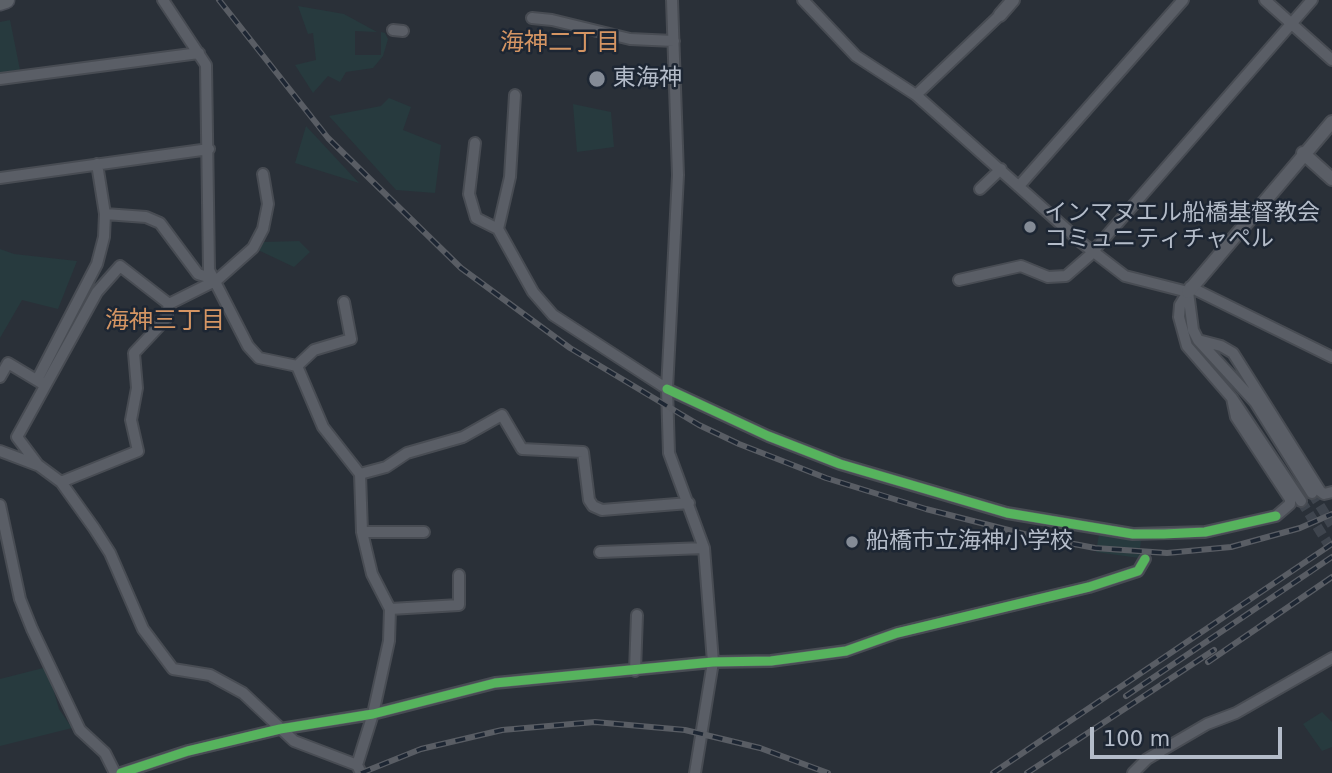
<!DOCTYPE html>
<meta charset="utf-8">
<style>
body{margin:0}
#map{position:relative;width:1332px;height:773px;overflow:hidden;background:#2a3038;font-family:"DejaVu Sans",sans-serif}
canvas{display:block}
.scale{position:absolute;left:1090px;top:727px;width:192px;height:32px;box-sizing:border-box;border:4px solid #b4bcc9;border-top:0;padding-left:9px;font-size:21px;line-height:24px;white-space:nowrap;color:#b4bcc9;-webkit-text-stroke:5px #1d2633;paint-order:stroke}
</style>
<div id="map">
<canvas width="1332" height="773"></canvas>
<div class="scale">100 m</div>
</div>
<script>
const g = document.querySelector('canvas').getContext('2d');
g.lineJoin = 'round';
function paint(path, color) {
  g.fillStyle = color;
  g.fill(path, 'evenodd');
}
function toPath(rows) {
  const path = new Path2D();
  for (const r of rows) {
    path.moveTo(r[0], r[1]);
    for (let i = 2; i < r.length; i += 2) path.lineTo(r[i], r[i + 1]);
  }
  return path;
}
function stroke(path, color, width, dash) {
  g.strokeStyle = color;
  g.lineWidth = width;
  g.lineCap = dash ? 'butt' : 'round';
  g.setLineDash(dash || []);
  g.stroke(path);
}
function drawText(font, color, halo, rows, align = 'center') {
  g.font = font + ' "DejaVu Sans","Noto Sans JP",sans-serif';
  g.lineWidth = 5;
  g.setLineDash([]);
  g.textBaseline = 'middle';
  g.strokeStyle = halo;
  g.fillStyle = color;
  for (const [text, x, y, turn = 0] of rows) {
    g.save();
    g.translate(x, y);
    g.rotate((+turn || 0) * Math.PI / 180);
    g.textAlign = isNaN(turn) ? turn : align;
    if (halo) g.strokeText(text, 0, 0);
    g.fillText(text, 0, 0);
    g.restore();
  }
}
const green = toPath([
 [298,6,344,14,377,32,355,31,355,55,381,55,381,32,385,33,388,39,383,56,373,68,346,72,340,82,328,76,313,93,295,65,316,60,313,33,308,34],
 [10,20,20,70,0,73,0,22],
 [389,98,411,107,403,130,441,145,435,193,396,190,329,116,381,106],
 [573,104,611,112,614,147,577,152],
 [306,126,359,183,295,163],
 [299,241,310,252,294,267,258,250,264,242],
 [0,249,14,254,77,261,58,309,22,300,0,338],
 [1099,534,1141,540,1139,558,1096,552],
 [47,667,59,709,72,728,0,746,0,679],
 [1322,712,1332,722,1332,747,1322,751,1303,724]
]);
const minorTunnel = toPath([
 [1312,493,1332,525],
 [1301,501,1332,550]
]);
const minor = toPath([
 [163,0,206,65,209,270,248,346,259,358,297,366,323,427,360,474,362,532,372,574,390,609,389,641,373,714,357,765],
 [672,0,678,175,667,389,669,453,704,548,713,662,695,773],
 [803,0,856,56,916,95,1082,243,1125,276,1188,292],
 [1265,0,1332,60],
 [532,18,552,20,630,39,674,41],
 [393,30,403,31],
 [0,79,199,53],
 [916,95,1000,15],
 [475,143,469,194,476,218,498,229,533,292,553,315,667,389,768,436,840,464,1007,513,1133,534,1205,532,1276,516,1290,504,1290,499,1236,417,1232,398],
 [0,178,209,149],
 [1019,186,1183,0],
 [980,189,1001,169],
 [105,214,146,217,160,223,198,274,217,280],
 [498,229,510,177,515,95],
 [959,280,1021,266,1048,277,1066,276,1089,256,1312,0],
 [1190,287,1332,357],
 [1188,292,1180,305,1179,317,1187,346,1232,398,1301,501],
 [1188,292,1193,330,1198,340,1255,402,1312,493],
 [169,304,120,266,97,292,17,437,38,465,61,482,94,528,110,553,143,629,173,669,210,675,243,693,294,741,357,765,361,773],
 [1198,340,1221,346,1233,353,1320,491,1324,494,1332,492],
 [297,366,314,350,351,339,344,302],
 [0,377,8,363,43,384],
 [37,380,97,264,104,237,105,214,97,164],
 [0,451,37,465],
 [360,474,386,467,407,453,463,437,502,415,522,449,583,452,589,500,593,506,602,510,689,503],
 [61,482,138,451,131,420,137,388,134,353,166,319,169,304,217,280,253,248,263,229,268,204,263,174],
 [0,505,20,599,32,629,80,730,105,753,115,773],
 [362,532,424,532],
 [600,552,704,548],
 [390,609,459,605,459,575],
 [635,671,637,615],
 [121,773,188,751,280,729,373,714,495,683,713,662,771,661,846,651,897,633,1089,587,1138,571,1145,559],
 [1133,773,1147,759,1207,724,1236,713,1332,658]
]);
const tertiary = toPath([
 [1000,15,1013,0],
 [1303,153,1332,179],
 [1188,292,1332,122]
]);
const primary = toPath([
 [0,2,6,0]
]);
const rail = toPath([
 [219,0,328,138,461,268,570,348,699,425,739,444,826,478,926,509,1032,536,1095,548,1167,553,1231,547,1300,528,1332,514],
 [1208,662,1332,577],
 [1126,696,1332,557],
 [361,773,421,749,502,730,595,722,685,730,760,748,828,773],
 [993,773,1332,544],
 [1027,773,1214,650]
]);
const cycleway = toPath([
 [667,389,768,436,840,464,1007,513,1133,534,1164,534,1205,532,1276,516],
 [121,773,188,751,280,729,373,714,495,683,713,662,771,661,846,651,897,633,1089,587,1138,571,1145,559]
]);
const markers = [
 [597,79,9,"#848b96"],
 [1030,227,7,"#848b96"],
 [852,542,7,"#848b96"]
];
const poiNames = [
 ["東海神",613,79],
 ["インマヌエル船橋基督教会",1044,214],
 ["コミュニティチャペル",1044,240],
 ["船橋市立海神小学校",866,542]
];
const neighbourhoodNames = [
 ["海神二丁目",560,44],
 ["海神三丁目",165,322]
];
paint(green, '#273a3e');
stroke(minorTunnel, '#3f454e', 10, [10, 5]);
stroke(minor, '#484c53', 14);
stroke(tertiary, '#484c53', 16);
stroke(primary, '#484c55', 19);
stroke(minor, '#5a5e66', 10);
stroke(tertiary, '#5a5e66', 12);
stroke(primary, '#5c6168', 16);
stroke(rail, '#595d64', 6);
stroke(rail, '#1d2633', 3.5, [10]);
stroke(cycleway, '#56b35d', 9);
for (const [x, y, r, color] of markers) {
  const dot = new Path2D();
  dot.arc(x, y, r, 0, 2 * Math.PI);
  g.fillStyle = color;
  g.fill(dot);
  stroke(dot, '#1d2633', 2.5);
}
drawText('23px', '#b4bcc9', '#1d2633', poiNames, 'left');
drawText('24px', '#d59563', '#1d2633', neighbourhoodNames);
</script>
